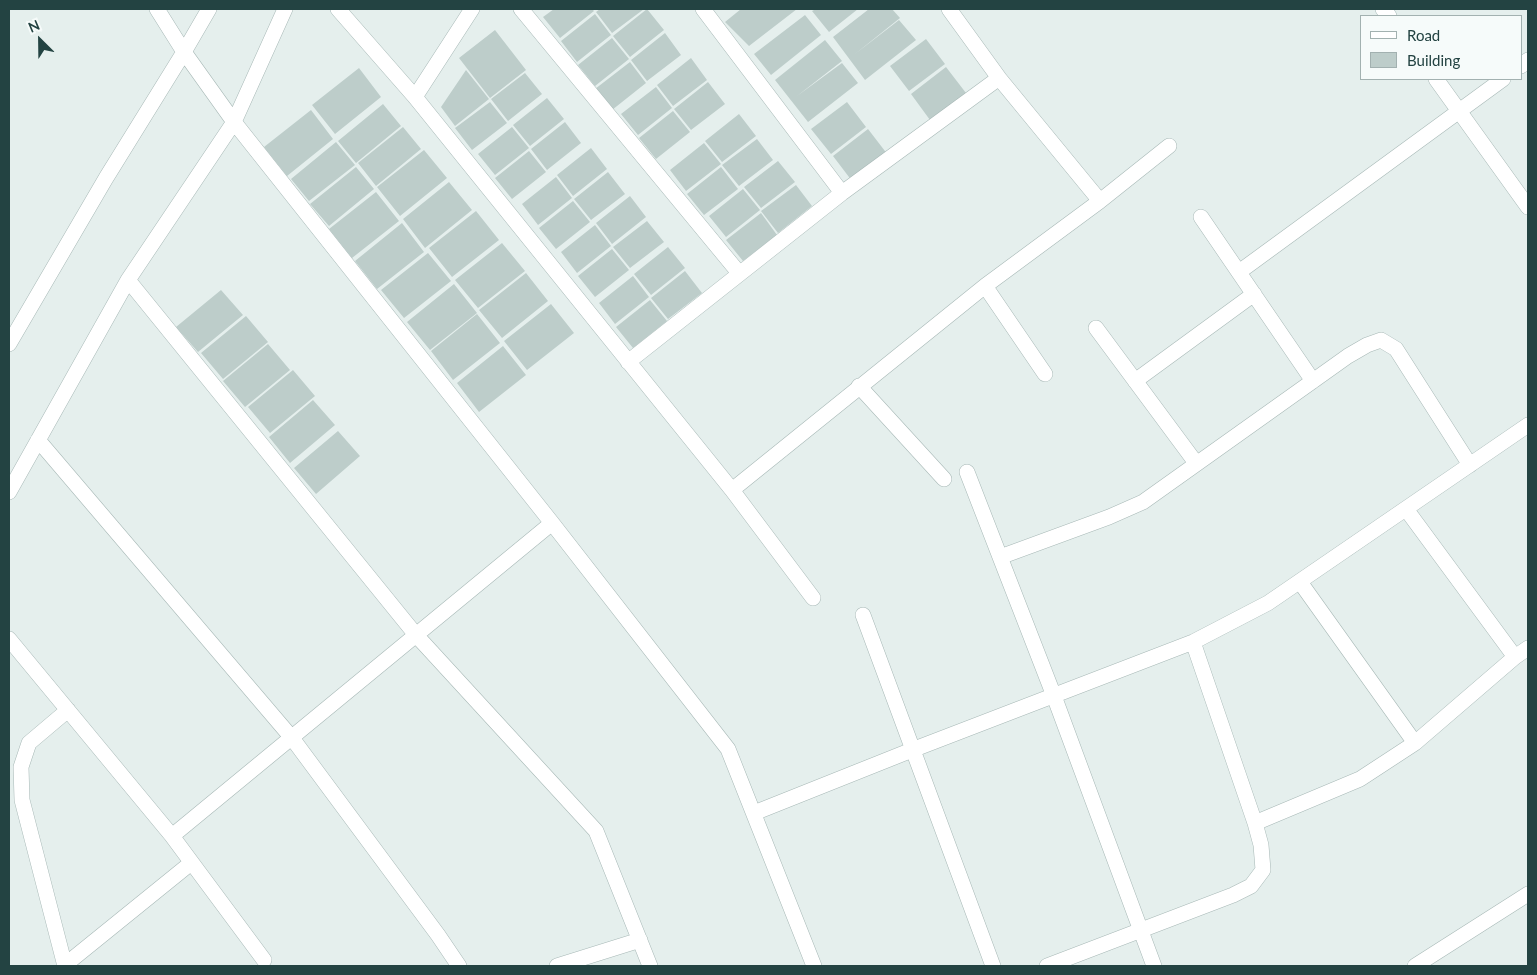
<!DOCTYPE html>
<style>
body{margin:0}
#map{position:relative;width:1537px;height:975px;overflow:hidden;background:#e5efed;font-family:Lato,sans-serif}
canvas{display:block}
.frame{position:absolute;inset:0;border:10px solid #234342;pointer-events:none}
.legend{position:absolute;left:1360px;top:15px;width:162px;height:65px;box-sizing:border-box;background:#f6fbfa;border:1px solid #a2b1b0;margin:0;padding:6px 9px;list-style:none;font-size:15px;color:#234342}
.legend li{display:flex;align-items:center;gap:10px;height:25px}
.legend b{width:25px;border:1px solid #a2b1b0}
.north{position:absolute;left:15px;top:15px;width:50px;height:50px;-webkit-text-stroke:4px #f6fbfa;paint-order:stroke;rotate:337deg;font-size:14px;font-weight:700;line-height:20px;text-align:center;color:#234342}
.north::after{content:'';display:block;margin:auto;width:18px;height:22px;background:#234342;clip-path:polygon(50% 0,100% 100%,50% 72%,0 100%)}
</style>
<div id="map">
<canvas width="1537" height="975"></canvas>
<div class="frame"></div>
<ul class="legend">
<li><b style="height:6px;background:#fff"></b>Road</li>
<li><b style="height:14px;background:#bdcdca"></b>Building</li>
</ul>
<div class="north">N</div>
</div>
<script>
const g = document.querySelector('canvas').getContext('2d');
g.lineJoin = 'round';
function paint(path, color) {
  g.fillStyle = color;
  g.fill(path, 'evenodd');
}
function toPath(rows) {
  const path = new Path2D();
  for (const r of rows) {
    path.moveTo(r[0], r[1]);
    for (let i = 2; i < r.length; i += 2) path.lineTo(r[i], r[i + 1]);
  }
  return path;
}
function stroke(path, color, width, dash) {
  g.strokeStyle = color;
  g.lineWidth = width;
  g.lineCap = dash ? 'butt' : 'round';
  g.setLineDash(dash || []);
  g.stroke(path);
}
const building = toPath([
 [554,9,592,9,594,11,560,38,543,17],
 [600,9,644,9,612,33,596,12],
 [647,9,664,30,630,57,613,36],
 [741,9,797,9,749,46,725,22],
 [816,9,858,9,829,32,812,11],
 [869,9,892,9,900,18,855,54,899,20,916,40,865,80,833,37],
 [595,14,611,35,577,62,561,41],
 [805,15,821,35,771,75,754,54],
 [495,30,526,70,490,98,459,58],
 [665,33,681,55,647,81,631,60],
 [612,38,629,59,595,86,578,65],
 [926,39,945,64,909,91,890,66],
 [825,40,842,61,797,96,842,63,858,83,808,122,775,80],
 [691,58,707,80,673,106,657,85],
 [630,62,646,83,612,110,595,89],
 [946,67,966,93,930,120,911,94],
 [359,68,381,97,335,134,312,105],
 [466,70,489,99,455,126,441,107],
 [525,73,542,94,508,121,491,99],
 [708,82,725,104,691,130,674,109],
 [656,87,672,108,638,135,621,114],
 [547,98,564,119,530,146,513,125],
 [490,102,507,123,472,150,455,128],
 [847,102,866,127,831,154,811,129],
 [383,104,401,126,356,163,338,141],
 [311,110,333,139,287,176,264,147],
 [673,111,690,132,656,159,639,138],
 [739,114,756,136,722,162,705,141],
 [565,122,581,143,547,170,531,149],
 [403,127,421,149,376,186,358,163],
 [512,127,529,148,495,175,478,154],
 [868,129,888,155,852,181,833,156],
 [757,139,773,160,739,186,722,165],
 [336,142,355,165,309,201,291,179],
 [704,143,721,164,686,191,670,170],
 [591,148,607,169,573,196,557,175],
 [424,150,447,178,400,216,377,187],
 [529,151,546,172,512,199,495,178],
 [778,161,795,182,761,208,744,187],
 [356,167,374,189,329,226,310,204],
 [721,167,738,189,704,215,687,194],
 [608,172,625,194,591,220,574,199],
 [556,177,572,198,538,225,522,204],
 [449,182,472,210,425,248,403,219],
 [796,185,812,206,778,233,761,211],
 [743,189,760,210,726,237,709,216],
 [376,192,399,221,352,258,329,229],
 [630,196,646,217,612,244,596,223],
 [573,201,590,222,556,249,539,228],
 [476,211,499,240,452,277,429,248],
 [761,213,777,235,743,261,726,240],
 [647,221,664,242,630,268,613,247],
 [402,223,424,252,377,289,355,261],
 [595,225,611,246,577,273,561,252],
 [502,243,525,271,478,308,455,280],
 [668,247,685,268,651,295,634,274],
 [612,249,629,270,595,297,578,276],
 [428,253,451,281,404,318,381,290],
 [685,271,702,293,668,319,651,298],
 [526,273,548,301,502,338,479,310],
 [633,276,649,297,615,324,599,303],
 [454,284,477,313,430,350,407,322],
 [221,290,243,315,198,352,176,327],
 [650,300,667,321,633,348,616,327],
 [551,304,574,333,527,370,504,341],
 [477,314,500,343,453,380,431,351],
 [246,316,268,342,223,379,201,353],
 [268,344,290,370,245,407,223,381],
 [503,346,526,375,479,412,457,383],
 [293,370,315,396,270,433,248,407],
 [313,400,335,425,290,463,269,437],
 [338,431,360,456,316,494,294,468]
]);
const minor = toPath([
 [157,9,184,52,234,122,552,523,728,749,814,966],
 [338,9,415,97,732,490,813,598],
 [521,9,739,273],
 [703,9,842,193],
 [949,9,999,78,1100,201],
 [1383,9,1389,16],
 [1521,66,1528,60],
 [1436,79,1528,207],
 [415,97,472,9],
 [1201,217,1313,381],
 [1239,272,1503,79],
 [128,280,416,635,596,831,650,966],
 [985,286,1045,374],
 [1096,328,1196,463],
 [9,344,106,178,184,52,209,9],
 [628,362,842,193,999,78],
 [1135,381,1254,294],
 [859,386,944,479],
 [38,440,292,738,438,935,459,966],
 [967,472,1054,696,1154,966],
 [732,490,985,286,1100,201,1169,146],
 [9,492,128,280,234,122,285,9],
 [1406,509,1515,657],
 [1000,557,1109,517,1143,502,1348,356,1367,345,1381,340,1396,349,1470,465],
 [1300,582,1415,743],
 [863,615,993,966],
 [9,639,172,836,264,960],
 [754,813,912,750,1193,642,1268,603,1528,425],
 [1255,823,1360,779,1415,743,1515,657,1528,648],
 [172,836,552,523],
 [65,965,191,863],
 [65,966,22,800,21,767,29,743,68,710],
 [557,966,640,940],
 [1047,966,1233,895,1251,886,1263,870,1261,845,1255,823,1193,642],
 [1415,966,1528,894]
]);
paint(building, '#bdcdca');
stroke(minor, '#a7b8b6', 16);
stroke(minor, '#fff', 15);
</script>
